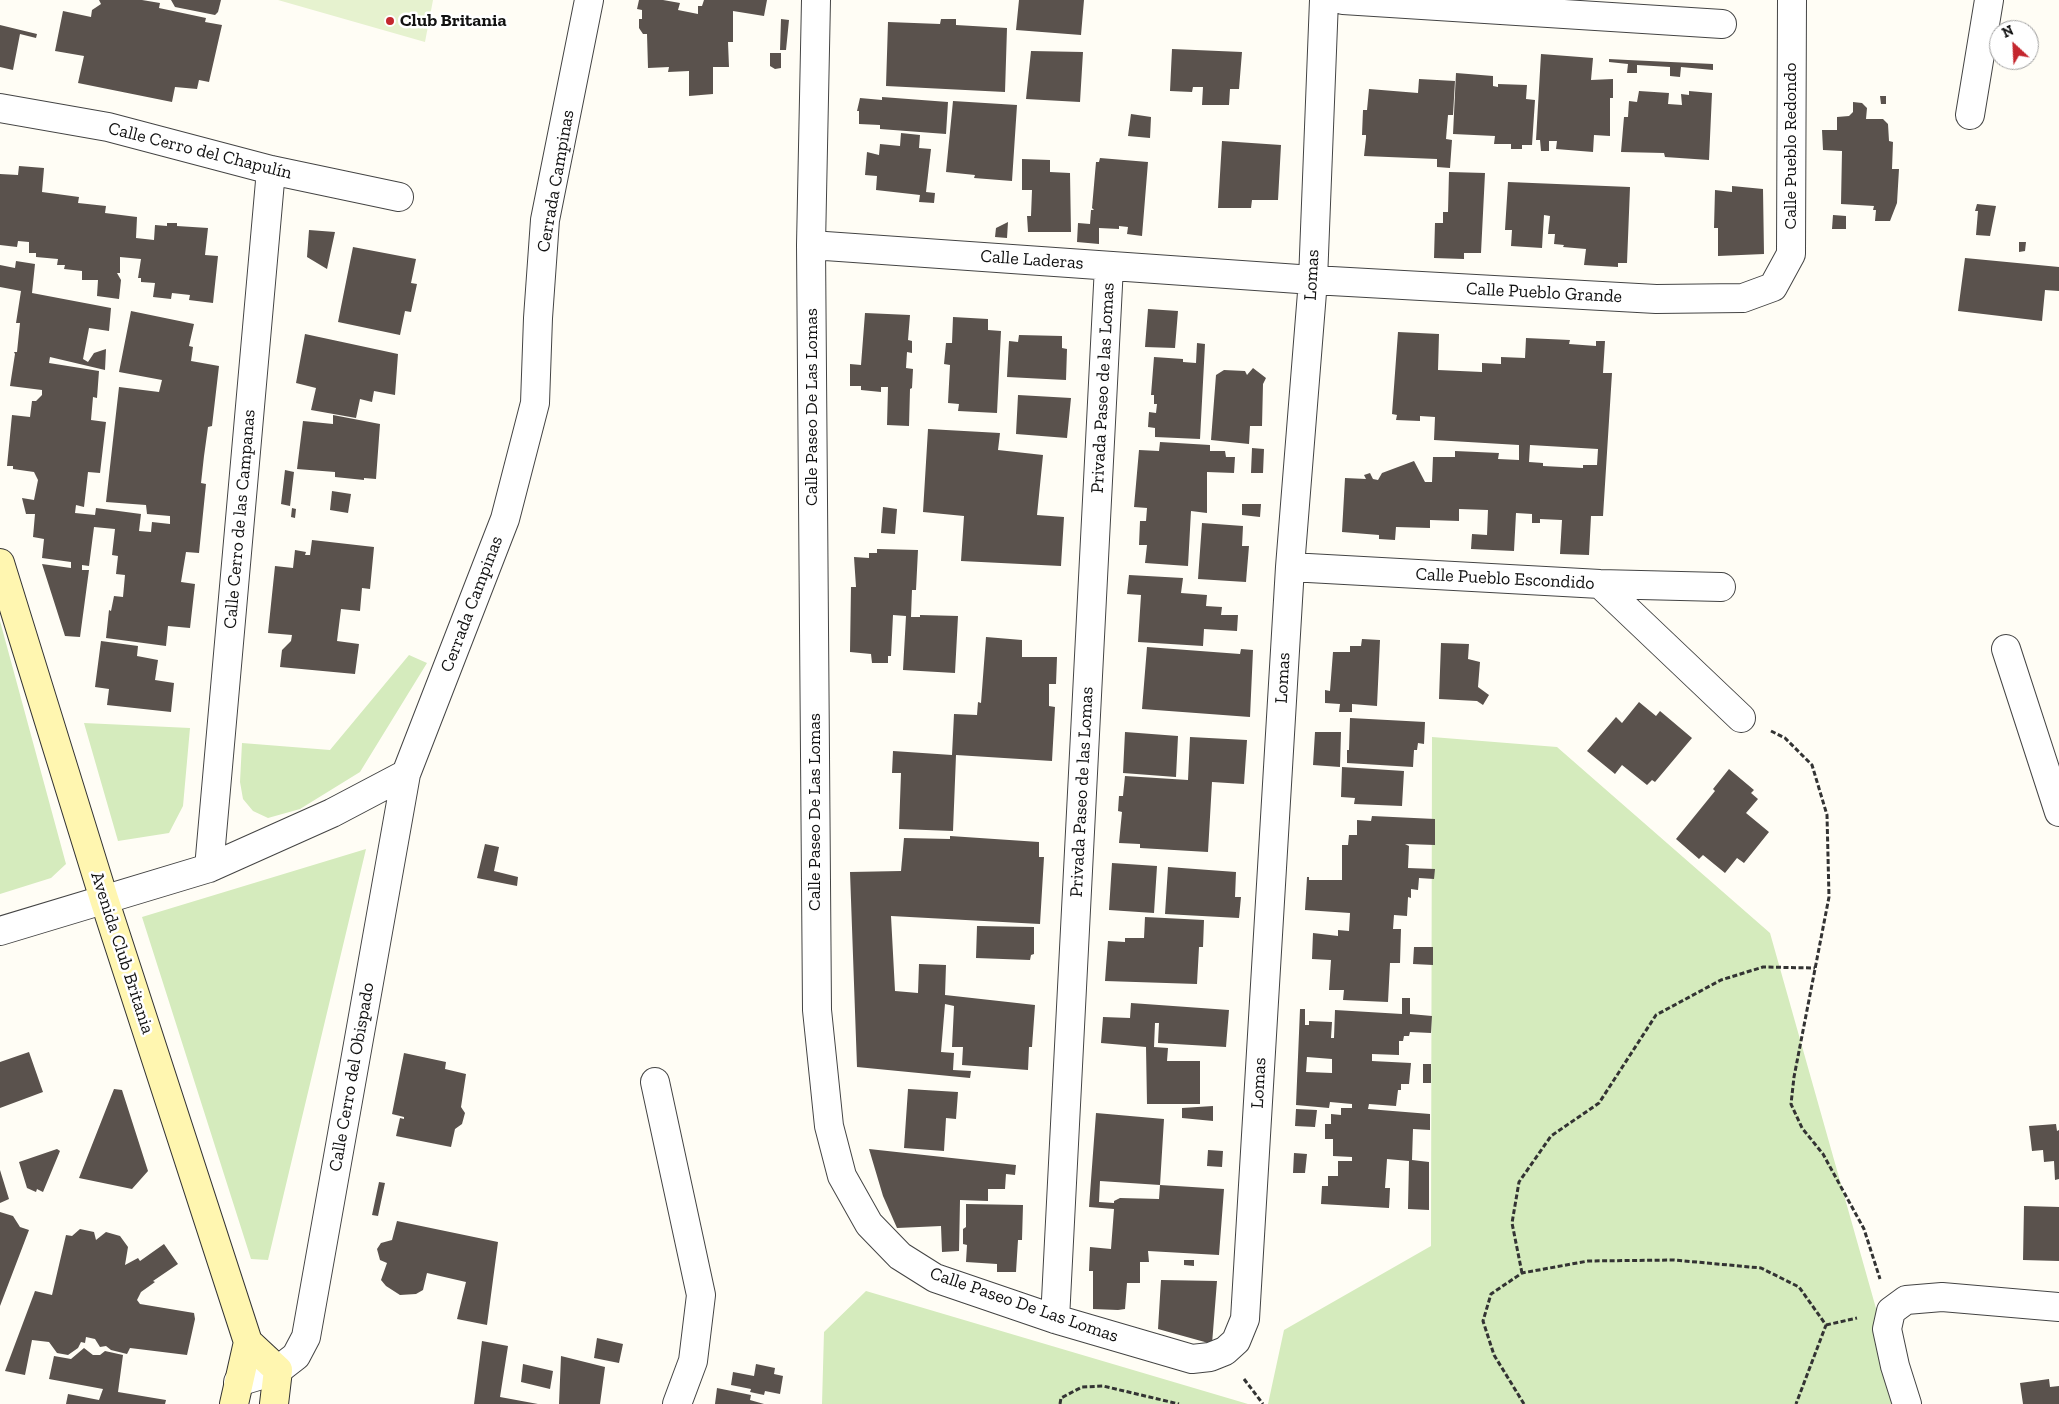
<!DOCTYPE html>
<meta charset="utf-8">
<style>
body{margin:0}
#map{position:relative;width:2059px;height:1404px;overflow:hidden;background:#fffdf5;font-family:"Zilla Slab",serif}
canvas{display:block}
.north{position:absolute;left:1989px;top:20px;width:50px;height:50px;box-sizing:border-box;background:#fff;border:1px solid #a0a0a0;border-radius:50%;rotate:335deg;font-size:14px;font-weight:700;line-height:20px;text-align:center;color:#111}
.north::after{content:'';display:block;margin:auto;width:18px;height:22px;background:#c4262e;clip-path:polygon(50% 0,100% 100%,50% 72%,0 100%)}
</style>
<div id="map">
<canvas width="2059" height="1404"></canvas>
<div class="north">N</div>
</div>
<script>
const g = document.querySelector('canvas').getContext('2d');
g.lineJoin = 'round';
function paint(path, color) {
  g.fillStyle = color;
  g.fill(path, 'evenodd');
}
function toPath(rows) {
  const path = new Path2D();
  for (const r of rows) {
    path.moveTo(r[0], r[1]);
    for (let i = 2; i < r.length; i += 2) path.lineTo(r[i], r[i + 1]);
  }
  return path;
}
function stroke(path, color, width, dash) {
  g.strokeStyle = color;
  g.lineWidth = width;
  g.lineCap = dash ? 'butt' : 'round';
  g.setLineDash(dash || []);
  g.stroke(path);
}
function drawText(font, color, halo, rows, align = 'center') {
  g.font = font + ' "Zilla Slab",serif';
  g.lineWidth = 5;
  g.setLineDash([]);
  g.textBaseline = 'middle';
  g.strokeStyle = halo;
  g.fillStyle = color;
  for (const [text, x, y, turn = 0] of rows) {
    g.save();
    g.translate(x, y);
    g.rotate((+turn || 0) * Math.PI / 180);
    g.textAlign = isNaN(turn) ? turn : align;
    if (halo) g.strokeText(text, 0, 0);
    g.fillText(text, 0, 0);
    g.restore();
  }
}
const green = toPath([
 [0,621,66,864,51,878,0,894],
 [409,655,427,663,360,772,300,809,268,818,253,811,243,799,240,782,242,743,330,750],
 [84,723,190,728,183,806,169,833,118,841],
 [1432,737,1557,747,1770,933,1903,1404,1268,1404,1284,1330,1431,1246],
 [366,849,268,1260,251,1259,142,917],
 [866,1291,1248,1404,822,1404,824,1332]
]);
const pitch = toPath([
 [278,0,433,0,425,42]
]);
const building = toPath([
 [99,0,142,0,160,3,159,8,206,18,205,22,222,25,209,82,199,80,197,89,175,87,172,102,78,83,84,56,55,51,63,11,91,17,92,10,101,4],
 [171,0,221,0,218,12,215,15,175,7],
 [639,0,663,0,680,3,678,10,698,14,698,6,702,6,704,0,767,0,764,16,733,11,733,42,728,42,729,67,713,67,713,94,689,96,689,71,668,72,669,67,648,68,647,34,643,34,639,28,639,19,642,19,642,10,637,9],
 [1019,0,1084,0,1081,35,1016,30],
 [781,19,789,20,786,50,780,50],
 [941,19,956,19,956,25,1007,28,1005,92,886,86,888,22,940,24],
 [0,25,37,34,36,38,20,34,13,70,0,67],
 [1172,49,1242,52,1239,89,1230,89,1229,105,1202,105,1203,87,1193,87,1192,92,1170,91],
 [1031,51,1083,52,1080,102,1026,99],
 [770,53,781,53,781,68,775,69,770,66],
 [1541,54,1593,58,1591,80,1613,79,1613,98,1610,98,1610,136,1594,135,1593,152,1556,149,1557,141,1549,141,1549,151,1541,151,1540,140,1536,140],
 [1609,59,1628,60,1713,64,1713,70,1681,67,1680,77,1670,76,1670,67,1637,65,1637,73,1627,73,1628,64,1609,62],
 [1456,73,1493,76,1493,86,1498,87,1498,84,1527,85,1526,99,1535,100,1532,145,1522,145,1522,149,1511,149,1511,144,1494,144,1495,136,1453,134],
 [1419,79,1455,81,1453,115,1448,115,1446,139,1452,140,1450,168,1437,167,1437,159,1364,156,1366,138,1366,135,1362,135,1363,110,1367,110,1369,89,1418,93],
 [1639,91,1669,93,1668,104,1682,105,1681,94,1689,95,1689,91,1712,93,1709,160,1665,157,1664,153,1621,152,1624,117,1628,117,1629,101,1637,102],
 [1880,96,1886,96,1886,104,1881,104],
 [882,97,948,102,946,134,880,129,880,125,859,124,859,111,857,111,860,98,882,100],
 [953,101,1017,105,1012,181,974,178,975,175,946,172],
 [1853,102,1862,103,1867,108,1866,119,1883,119,1888,124,1889,141,1893,142,1892,169,1899,169,1897,203,1890,221,1875,221,1876,210,1873,210,1874,206,1841,204,1842,151,1823,150,1822,130,1837,130,1837,117,1849,116,1853,112],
 [1131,114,1151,117,1150,138,1128,136],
 [901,133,920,135,919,148,931,149,926,192,935,193,934,203,919,202,920,195,876,190,877,176,865,175,867,152,879,155,880,144,900,146],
 [1222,141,1281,145,1278,200,1252,200,1251,208,1218,208],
 [1100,158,1148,162,1142,236,1127,234,1128,227,1119,226,1119,229,1099,228,1099,244,1077,242,1078,223,1090,224,1091,210,1094,210,1092,208,1096,162,1099,162],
 [1022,159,1050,160,1050,172,1070,173,1071,232,1028,232,1027,216,1031,216,1032,190,1022,190],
 [19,166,44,168,42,192,79,197,78,203,106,206,105,213,137,217,136,238,154,240,155,225,167,226,167,223,177,223,177,226,208,228,205,255,218,256,213,303,189,300,190,295,172,293,171,299,153,297,155,283,141,282,141,278,138,278,141,259,120,257,120,273,117,273,121,280,119,299,97,296,98,280,82,280,82,271,64,269,65,265,57,265,58,259,36,257,36,253,29,253,29,242,18,241,17,247,0,245,0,174,18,175],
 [1449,172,1485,173,1481,253,1464,253,1464,259,1434,258,1435,223,1443,223,1443,212,1448,212],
 [1508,182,1630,187,1627,263,1618,263,1618,267,1584,265,1586,249,1563,247,1564,245,1554,244,1555,234,1548,234,1550,216,1544,215,1542,248,1511,246,1512,230,1505,230],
 [1732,186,1763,189,1764,254,1718,256,1718,228,1714,228,1715,190,1732,192],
 [1977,204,1996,206,1990,236,1976,235,1978,211,1975,211],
 [1833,215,1846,216,1846,229,1832,229],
 [1008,222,1007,238,995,237,996,228],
 [309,230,335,232,327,269,307,257],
 [2019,242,2026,242,2025,251,2019,252],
 [353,247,416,259,411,283,417,284,411,312,405,311,400,335,338,322],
 [1965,258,2059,267,2059,291,2045,290,2042,321,1958,311],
 [16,261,35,264,32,293,111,308,109,331,89,328,83,359,88,362,94,353,106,349,105,370,50,357,49,363,99,371,97,398,93,397,91,420,106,422,100,473,88,472,84,507,76,505,75,513,95,515,96,508,141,514,139,531,151,532,152,522,170,524,170,516,147,514,146,505,106,502,119,387,159,392,162,380,119,372,131,311,194,324,189,346,193,347,191,361,219,366,212,426,208,427,204,456,201,483,206,484,199,553,186,552,181,582,195,584,190,628,168,626,166,646,106,638,109,610,111,611,114,596,123,597,125,575,116,574,118,556,112,555,115,529,94,527,89,566,82,565,82,570,89,570,80,637,65,636,42,564,71,568,71,562,42,558,44,539,33,537,35,514,26,514,22,498,34,500,38,480,34,472,13,469,13,466,7,466,12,415,30,417,32,401,36,401,42,395,42,390,10,386,15,354,14,352,17,352,20,323,16,323,21,291,0,287,0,265,15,268],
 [1148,309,1178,311,1175,348,1145,347],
 [865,313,910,315,908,340,912,341,912,353,907,352,906,368,913,369,912,388,910,389,909,426,887,425,888,387,881,387,881,392,861,390,861,386,850,386,850,364,861,365],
 [953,317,988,319,988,330,1001,331,997,413,958,411,959,404,948,403,950,365,944,364,946,343,952,343],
 [1398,332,1439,334,1438,370,1482,372,1482,363,1501,364,1501,357,1525,358,1526,338,1570,340,1569,344,1596,346,1596,341,1605,341,1603,373,1612,373,1603,516,1591,516,1589,555,1560,554,1562,520,1540,519,1540,523,1532,523,1532,514,1516,513,1514,551,1471,549,1472,534,1487,535,1488,510,1459,509,1459,521,1430,520,1430,528,1396,527,1395,540,1379,539,1379,535,1342,532,1345,478,1366,479,1364,475,1370,473,1373,479,1378,480,1382,473,1414,461,1425,482,1432,482,1433,457,1455,457,1455,451,1499,453,1498,459,1519,460,1519,445,1434,440,1435,417,1420,416,1420,421,1396,420,1397,415,1392,414],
 [1530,445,1598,449,1597,465,1583,465,1583,468,1543,466,1543,463,1529,462],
 [305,334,398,354,395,395,374,391,372,402,360,399,356,418,311,410,316,388,296,383],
 [1019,335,1062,336,1062,348,1067,349,1066,380,1007,377,1009,341,1018,342],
 [1197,343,1205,344,1200,439,1155,437,1155,428,1148,427,1149,412,1156,413,1157,404,1154,404,1154,395,1151,395,1154,357,1183,359,1183,362,1196,363],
 [1253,368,1266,378,1263,384,1262,426,1250,426,1249,444,1211,440,1216,375,1224,370,1245,371,1247,375],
 [1018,395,1071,398,1067,438,1016,434],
 [333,415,380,424,376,479,364,478,364,480,335,477,335,472,297,469,303,421,333,424],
 [928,429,1000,433,998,450,1043,455,1037,515,1064,517,1061,566,961,561,964,516,923,512],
 [1160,442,1210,445,1210,451,1225,451,1226,457,1235,457,1234,473,1207,472,1207,513,1191,511,1188,566,1145,563,1147,545,1139,545,1140,521,1146,521,1147,508,1134,507,1139,450,1159,451],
 [1252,448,1264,449,1263,473,1251,473],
 [285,470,294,472,290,506,281,504],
 [332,491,351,494,348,513,330,510],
 [1242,504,1261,504,1260,517,1242,515],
 [883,507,897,509,895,534,881,533],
 [292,508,296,509,295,518,291,517],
 [1202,523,1243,526,1242,546,1249,546,1246,582,1198,579],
 [312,540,374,547,370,589,362,588,360,611,341,609,337,641,359,644,355,674,280,667,282,650,291,641,292,635,268,633,275,566,293,568,295,550,306,552,305,555,310,555],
 [877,549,918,550,916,590,912,590,911,617,920,617,920,615,958,616,955,673,903,670,906,616,893,615,891,656,888,656,888,663,872,663,871,654,850,652,851,587,856,587,854,557,869,558,869,553,877,553],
 [1129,575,1183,578,1181,593,1207,595,1206,606,1222,607,1221,615,1238,615,1237,631,1204,629,1203,646,1138,642,1141,595,1127,594],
 [986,637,1022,640,1022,657,1057,657,1056,684,1049,684,1049,706,1055,707,1052,761,956,755,953,831,899,829,901,773,892,773,893,751,952,755,954,714,977,715,978,702,981,703],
 [1362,639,1380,640,1377,706,1352,704,1352,712,1339,712,1340,704,1325,703,1325,690,1330,691,1333,652,1350,652,1350,646,1361,646],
 [101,641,138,646,137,656,158,660,155,680,174,683,171,712,107,705,109,689,95,687],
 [1441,643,1469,644,1468,659,1480,662,1478,687,1489,695,1483,705,1477,701,1439,699],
 [1147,647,1240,654,1241,649,1253,650,1250,717,1142,709],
 [1639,702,1656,716,1660,711,1692,738,1655,782,1652,780,1647,785,1622,765,1615,774,1587,751,1616,717,1622,723],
 [1350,718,1425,722,1424,744,1418,743,1417,750,1414,750,1413,767,1347,763,1347,750,1349,750],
 [1125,732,1178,736,1176,777,1123,773],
 [1315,732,1341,732,1340,767,1313,765],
 [1190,737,1247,740,1244,784,1212,782,1208,852,1140,848,1140,844,1119,843,1122,812,1118,811,1119,796,1123,796,1125,776,1188,780],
 [1342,767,1404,771,1402,806,1354,804,1355,798,1341,797],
 [1729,769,1754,790,1751,793,1758,799,1746,813,1769,832,1744,863,1737,858,1725,873,1703,855,1699,859,1676,839,1715,791,1713,789],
 [1372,816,1435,819,1435,845,1405,844,1409,846,1408,868,1435,869,1434,879,1419,878,1418,890,1411,889,1411,898,1408,897,1407,916,1394,915,1393,929,1401,929,1400,963,1390,963,1388,1002,1343,1000,1344,990,1329,990,1331,960,1312,959,1313,933,1338,936,1338,930,1349,931,1350,913,1305,910,1307,877,1309,877,1309,880,1342,880,1342,845,1348,845,1349,835,1357,835,1357,820,1371,821],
 [950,836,1039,842,1039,857,1044,857,1040,924,891,916,895,991,918,993,919,964,946,965,945,995,1035,1005,1032,1047,1029,1047,1028,1070,962,1065,963,1047,952,1047,954,1006,945,1004,941,1052,954,1053,953,1070,971,1071,970,1078,857,1067,850,872,901,871,904,838,950,839],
 [485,844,499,847,494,871,518,877,517,886,477,878],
 [1112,863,1157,866,1154,913,1109,910],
 [1168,867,1236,872,1235,897,1241,897,1239,918,1165,914],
 [1145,917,1204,920,1203,947,1199,947,1197,984,1105,981,1108,941,1125,942,1125,938,1144,938],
 [977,926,1034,927,1034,954,1031,955,1030,960,976,958],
 [1414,947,1433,947,1433,965,1413,964],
 [1402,998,1410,998,1410,1014,1432,1016,1431,1033,1410,1032,1409,1036,1404,1036,1403,1041,1399,1041,1399,1055,1372,1054,1372,1061,1411,1063,1409,1084,1401,1084,1401,1090,1398,1090,1396,1106,1369,1104,1368,1109,1430,1114,1430,1130,1413,1129,1412,1160,1429,1162,1429,1210,1408,1209,1409,1161,1387,1159,1385,1188,1390,1188,1389,1208,1321,1204,1322,1186,1328,1186,1328,1176,1338,1176,1338,1161,1352,1161,1352,1157,1333,1156,1333,1139,1325,1139,1325,1124,1331,1124,1331,1114,1341,1115,1341,1108,1352,1108,1352,1104,1330,1102,1329,1108,1296,1105,1300,1009,1305,1009,1305,1025,1309,1025,1309,1021,1332,1022,1331,1038,1334,1038,1335,1010,1402,1014],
 [1307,1057,1332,1059,1332,1073,1306,1072],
 [1131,1003,1229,1010,1226,1047,1158,1043,1159,1023,1155,1023,1154,1047,1168,1048,1167,1061,1200,1061,1200,1104,1147,1104,1146,1047,1101,1043,1103,1017,1130,1018],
 [29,1052,43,1092,0,1108,0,1062],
 [404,1053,446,1062,445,1069,466,1074,461,1107,465,1113,462,1124,455,1129,451,1147,396,1136,400,1118,404,1119,404,1117,392,1114],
 [1423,1064,1431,1064,1431,1083,1423,1083],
 [114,1089,122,1090,148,1171,132,1189,79,1178],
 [908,1089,958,1092,956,1119,946,1118,944,1151,904,1148],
 [1213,1106,1213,1121,1182,1118,1182,1108],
 [1296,1109,1317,1110,1315,1127,1295,1126],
 [1096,1113,1164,1119,1160,1185,1100,1181,1099,1202,1114,1203,1114,1201,1120,1198,1159,1199,1160,1185,1224,1189,1219,1255,1148,1251,1149,1262,1140,1262,1140,1283,1127,1283,1125,1309,1118,1310,1093,1309,1093,1271,1089,1271,1090,1247,1111,1249,1114,1209,1089,1207],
 [2056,1124,2057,1131,2059,1130,2059,1179,2055,1180,2054,1161,2044,1162,2043,1150,2032,1151,2029,1126],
 [57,1149,60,1151,43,1192,37,1189,36,1192,27,1188,19,1162],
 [869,1149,1016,1165,1015,1175,1006,1174,1005,1189,988,1189,988,1201,960,1200,959,1251,942,1252,941,1226,897,1228,883,1196],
 [1208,1150,1223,1151,1222,1167,1207,1166],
 [1294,1153,1307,1154,1305,1173,1293,1173],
 [0,1170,9,1199,0,1203],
 [379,1182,385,1183,378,1216,372,1215],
 [966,1204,1023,1205,1022,1240,1018,1240,1016,1272,997,1272,997,1264,966,1262,967,1245,963,1244,963,1229,966,1227],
 [2024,1206,2059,1207,2059,1261,2023,1260],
 [0,1212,13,1216,20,1227,29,1230,0,1306],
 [397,1221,498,1242,487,1325,457,1319,466,1282,427,1273,423,1290,416,1294,400,1295,386,1286,381,1280,387,1263,380,1260,377,1249,381,1243,392,1240],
 [80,1229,94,1232,96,1240,106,1232,120,1236,128,1247,125,1265,138,1258,140,1261,164,1244,178,1264,153,1281,155,1282,141,1292,137,1300,140,1304,194,1313,195,1319,187,1355,130,1348,127,1354,111,1350,106,1346,100,1347,95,1339,86,1337,85,1343,81,1342,78,1348,68,1355,57,1353,49,1342,32,1340,25,1375,5,1371,35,1291,52,1295,66,1235,72,1236],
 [1184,1260,1194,1260,1194,1266,1184,1265],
 [1161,1280,1217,1281,1212,1344,1158,1329],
 [597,1338,623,1344,619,1363,594,1358],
 [482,1341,508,1346,500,1397,538,1404,474,1404],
 [84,1348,93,1355,100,1355,105,1351,123,1355,118,1392,166,1400,165,1404,66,1404,68,1394,99,1400,103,1389,49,1379,54,1356,71,1359],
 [561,1356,605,1367,600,1404,559,1404],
 [523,1364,553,1371,550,1389,521,1382],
 [756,1364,775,1368,774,1374,783,1376,780,1394,765,1391,764,1395,750,1392,751,1389,731,1385,733,1372,754,1376],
 [2049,1379,2050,1387,2059,1386,2059,1404,2023,1404,2020,1383],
 [717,1388,751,1395,750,1400,764,1404,715,1404]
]);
const path = toPath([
 [1771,731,1785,738,1812,765,1827,815,1829,897,1794,1077,1791,1104,1802,1128,1823,1154,1864,1229,1880,1279],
 [1522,1273,1512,1223,1519,1182,1551,1136,1599,1103,1656,1015,1721,980,1763,967,1815,968],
 [1826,1325,1857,1318],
 [1244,1379,1263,1404],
 [1060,1404,1061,1398,1082,1387,1103,1386,1179,1404],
 [1524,1404,1494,1355,1483,1321,1491,1294,1522,1273,1588,1261,1674,1260,1761,1268,1799,1287,1826,1325,1796,1404]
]);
const street = toPath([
 [816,0,811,245,817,1010,829,1126,842,1176,869,1224,900,1256,935,1278,1055,1319,1192,1359,1210,1357,1225,1351,1236,1341,1245,1319,1290,567,1313,280,1324,0],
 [1343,0,1722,24],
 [0,108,108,127,271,170,399,197],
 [1970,115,1989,0],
 [811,245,1313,280,1656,299,1743,298,1773,287,1791,254,1792,0],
 [1290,567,1600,584,1721,587],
 [1600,584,1741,718],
 [2006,649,2059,812],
 [209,868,271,170],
 [0,931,209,868,332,813,406,774],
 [655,1082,701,1295,693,1361,677,1404],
 [1055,1319,1109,266],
 [238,1382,278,1370,296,1356,306,1337,406,774,505,519,535,403,538,318,545,220,589,0],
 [1907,1404,1895,1366,1887,1329,1891,1311,1906,1300,1942,1297,2059,1307]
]);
const secondary = toPath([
 [0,563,104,899,248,1342,278,1370,274,1404],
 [234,1404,248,1342]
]);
const markers = [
 [390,21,5,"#c4262e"]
];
const poiNames = [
 ["Club Britania",400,21]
];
const streetNames = [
 ["Calle Pueblo Redondo",1791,146,-90],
 ["Calle Cerro del Chapulín",200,151,14],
 ["Cerrada Campinas",556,181,-80],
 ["Calle Laderas",1032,260,4],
 ["Lomas",1312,275,-87],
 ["Calle Pueblo Grande",1544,293,3],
 ["Privada Paseo de las Lomas",1103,388,-87],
 ["Calle Paseo De Las Lomas",812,407,-90],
 ["Calle Cerro de las Campanas",240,519,-85],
 ["Calle Pueblo Escondido",1505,579,3],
 ["Cerrada Campinas",472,604,-69],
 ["Lomas",1283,678,-87],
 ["Privada Paseo de las Lomas",1082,792,-87],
 ["Calle Paseo De Las Lomas",815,812,-90],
 ["Avenida Club Britania",122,953,72],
 ["Calle Cerro del Obispado",352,1077,-80],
 ["Lomas",1259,1083,-87],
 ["Calle Paseo De Las Lomas",1024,1305,19]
];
paint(green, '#d5ebbd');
paint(pitch, '#e6f2cf');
paint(building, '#5a524d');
stroke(street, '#444', 30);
stroke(secondary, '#333', 30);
stroke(path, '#333', 3, [5, 2.5]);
stroke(street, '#fff', 28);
stroke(secondary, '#fff6b0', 28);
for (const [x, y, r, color] of markers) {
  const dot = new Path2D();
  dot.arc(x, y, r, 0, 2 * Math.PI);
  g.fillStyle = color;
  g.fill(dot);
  stroke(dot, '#fff', 2);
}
drawText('bold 18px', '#111', '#fff', poiNames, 'left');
drawText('18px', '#111', '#fff', streetNames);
</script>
